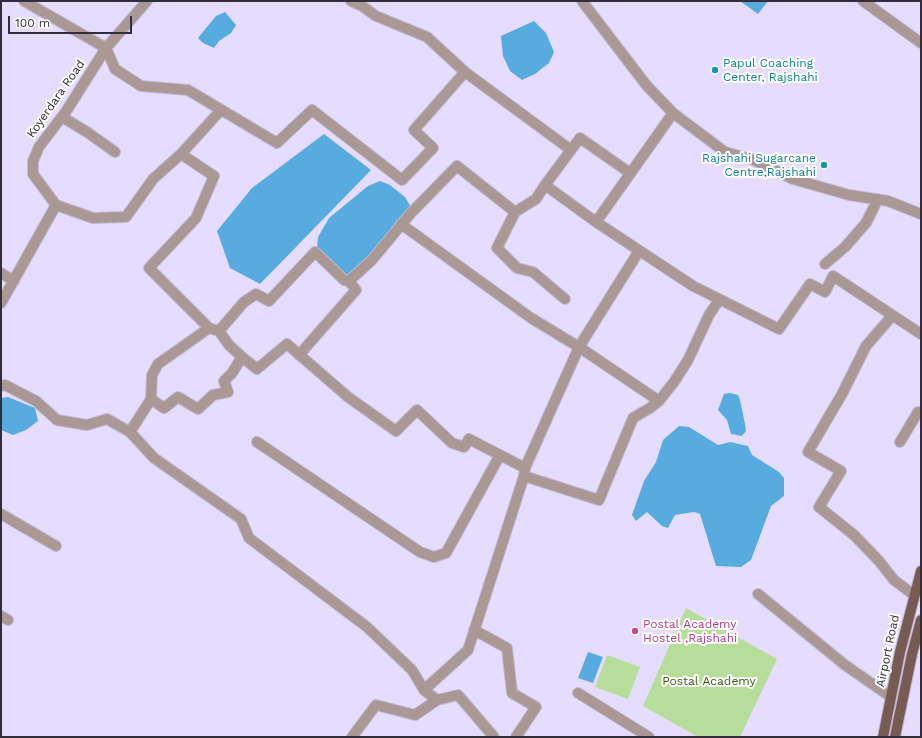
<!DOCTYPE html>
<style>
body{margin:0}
#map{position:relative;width:922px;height:738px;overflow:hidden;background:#e6dcfe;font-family:"Work Sans",sans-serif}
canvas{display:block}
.frame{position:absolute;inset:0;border:2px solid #312d3a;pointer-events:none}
.scale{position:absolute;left:8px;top:16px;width:124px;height:18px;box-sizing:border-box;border:2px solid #312d3a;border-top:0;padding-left:5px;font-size:12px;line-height:14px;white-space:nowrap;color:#312d3a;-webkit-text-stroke:3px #fff;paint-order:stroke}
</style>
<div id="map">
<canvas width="922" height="738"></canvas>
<div class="frame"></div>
<div class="scale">100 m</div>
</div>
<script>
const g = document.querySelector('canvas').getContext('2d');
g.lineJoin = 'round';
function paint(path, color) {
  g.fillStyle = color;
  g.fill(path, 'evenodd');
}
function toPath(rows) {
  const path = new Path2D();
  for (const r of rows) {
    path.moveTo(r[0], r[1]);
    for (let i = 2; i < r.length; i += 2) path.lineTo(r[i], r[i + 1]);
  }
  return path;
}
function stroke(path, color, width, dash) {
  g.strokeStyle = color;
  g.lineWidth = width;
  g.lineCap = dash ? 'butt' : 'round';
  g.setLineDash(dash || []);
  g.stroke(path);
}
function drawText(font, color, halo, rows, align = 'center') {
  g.font = font + ' "Work Sans",sans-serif';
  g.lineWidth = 4;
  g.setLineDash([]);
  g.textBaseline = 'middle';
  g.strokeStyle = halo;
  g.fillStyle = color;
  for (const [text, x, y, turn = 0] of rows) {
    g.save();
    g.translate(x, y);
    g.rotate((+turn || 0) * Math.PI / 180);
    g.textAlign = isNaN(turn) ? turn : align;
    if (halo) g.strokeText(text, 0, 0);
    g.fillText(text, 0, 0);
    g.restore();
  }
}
const green = toPath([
 [686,608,777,659,740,737,698,737,643,706],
 [607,655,640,667,628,699,595,687]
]);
const water = toPath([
 [740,1,768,1,758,14],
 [225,12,236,25,231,33,219,41,214,48,203,43,198,38,216,16],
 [534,21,546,33,554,52,549,63,535,74,522,80,510,71,503,56,501,36],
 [324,134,371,170,260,284,230,268,217,231,252,188],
 [380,181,390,185,405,197,411,207,357,271,345,277,317,248,318,237,329,218,368,186],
 [730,393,738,395,740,400,745,424,746,431,742,436,731,434,727,420,718,410,724,394],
 [8,397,35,408,38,421,26,430,13,435,1,430,1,398],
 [679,426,689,427,718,445,730,442,748,446,752,455,779,472,784,478,784,496,771,506,751,560,741,567,716,566,700,514,694,512,675,515,668,528,662,526,647,512,636,521,632,515,644,481,656,462,663,440],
 [588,652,603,657,593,683,578,678]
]);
const minor = toPath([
 [24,1,106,48,115,69,141,86,188,90,277,143,312,110,402,180,433,148,414,130,465,72,571,150,580,138,630,173],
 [351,1,362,6,376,16,427,37,465,72],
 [582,1,647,86,673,113,725,152,754,160,793,179,849,195,888,201,921,214],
 [863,1,921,43],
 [673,113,596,222,693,286,779,329,810,284,825,292,833,276,921,334],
 [62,117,87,132,115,152],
 [181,154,214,176,196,218,149,268,209,328,219,331,244,302,256,294,269,301,315,252,344,280,349,281,356,290,299,355],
 [545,185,571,150],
 [56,205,93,218,126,217,153,179,181,154,221,110],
 [515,212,497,248,517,268,533,272,565,299],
 [401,224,531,318,579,347,525,468],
 [639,251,579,347,659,401],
 [825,264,845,247,866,223,878,199],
 [1,273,14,281],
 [349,281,372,260,411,213,457,166,515,212,536,199,545,185,596,222],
 [1,303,56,205,33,174,33,161,39,147,67,110,106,48,147,1],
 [892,316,866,346,842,394,808,452,841,471,819,507,854,535,879,561,894,580,914,595],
 [242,357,257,369,287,344,348,397,396,431,417,410,452,443,464,447,469,439,525,468,524,476,599,500,633,418,650,408,659,401,674,382,688,360,709,315,719,300],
 [1,386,5,385,36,401,57,420,87,425,107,419,130,432,151,399,164,408,178,397,198,409,213,395,228,392,224,381,232,373,242,357,229,345,219,331],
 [151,399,152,375,158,364,209,328],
 [130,432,154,458,241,519,249,538,367,627,412,670,424,690,437,700,458,695,494,737],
 [257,442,420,552,434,557,446,553,500,455],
 [900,442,918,412,921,413],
 [1,514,56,546],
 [758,594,845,665,891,697],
 [1,616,8,620],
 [474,630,507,648,512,693,536,707,516,737],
 [424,690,468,650,524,476],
 [578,693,649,737],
 [352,737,376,705,415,715,437,700]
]);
const major = toPath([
 [883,737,900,652,921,571],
 [895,737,912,654,921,620]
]);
const markers = [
 [715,70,4,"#0f9aa8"],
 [824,165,4,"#0f9aa8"],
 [635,631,4,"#d1479c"]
];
const cultureNames = [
 ["Papul Coaching",723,63],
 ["Center, Rajshahi",723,77],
 ["Rajshahi Sugarcane",816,158,"right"],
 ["Centre,Rajshahi",816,172,"right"]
];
const streetNames = [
 ["Koyerdara Road",56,99,-55],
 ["Airport Road",888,651,-78]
];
const hotelNames = [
 ["Postal Academy",643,624],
 ["Hostel ,Rajshahi",643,638]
];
const parkNames = [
 ["Postal Academy",709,681]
];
paint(green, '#b7dd9b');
paint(water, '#57abde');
stroke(minor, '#c2b9d7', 12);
stroke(major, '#c2b9d7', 12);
stroke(minor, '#a99893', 10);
stroke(major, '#775b52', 10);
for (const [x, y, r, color] of markers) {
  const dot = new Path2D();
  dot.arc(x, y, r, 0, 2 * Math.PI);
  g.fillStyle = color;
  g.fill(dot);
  stroke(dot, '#fff', 1.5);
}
drawText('12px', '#0d838f', '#fff', cultureNames, 'left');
drawText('12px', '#312d3a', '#fff', streetNames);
drawText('12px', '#b23c85', '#fff', hotelNames, 'left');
drawText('12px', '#385c0c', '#fff', parkNames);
</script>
